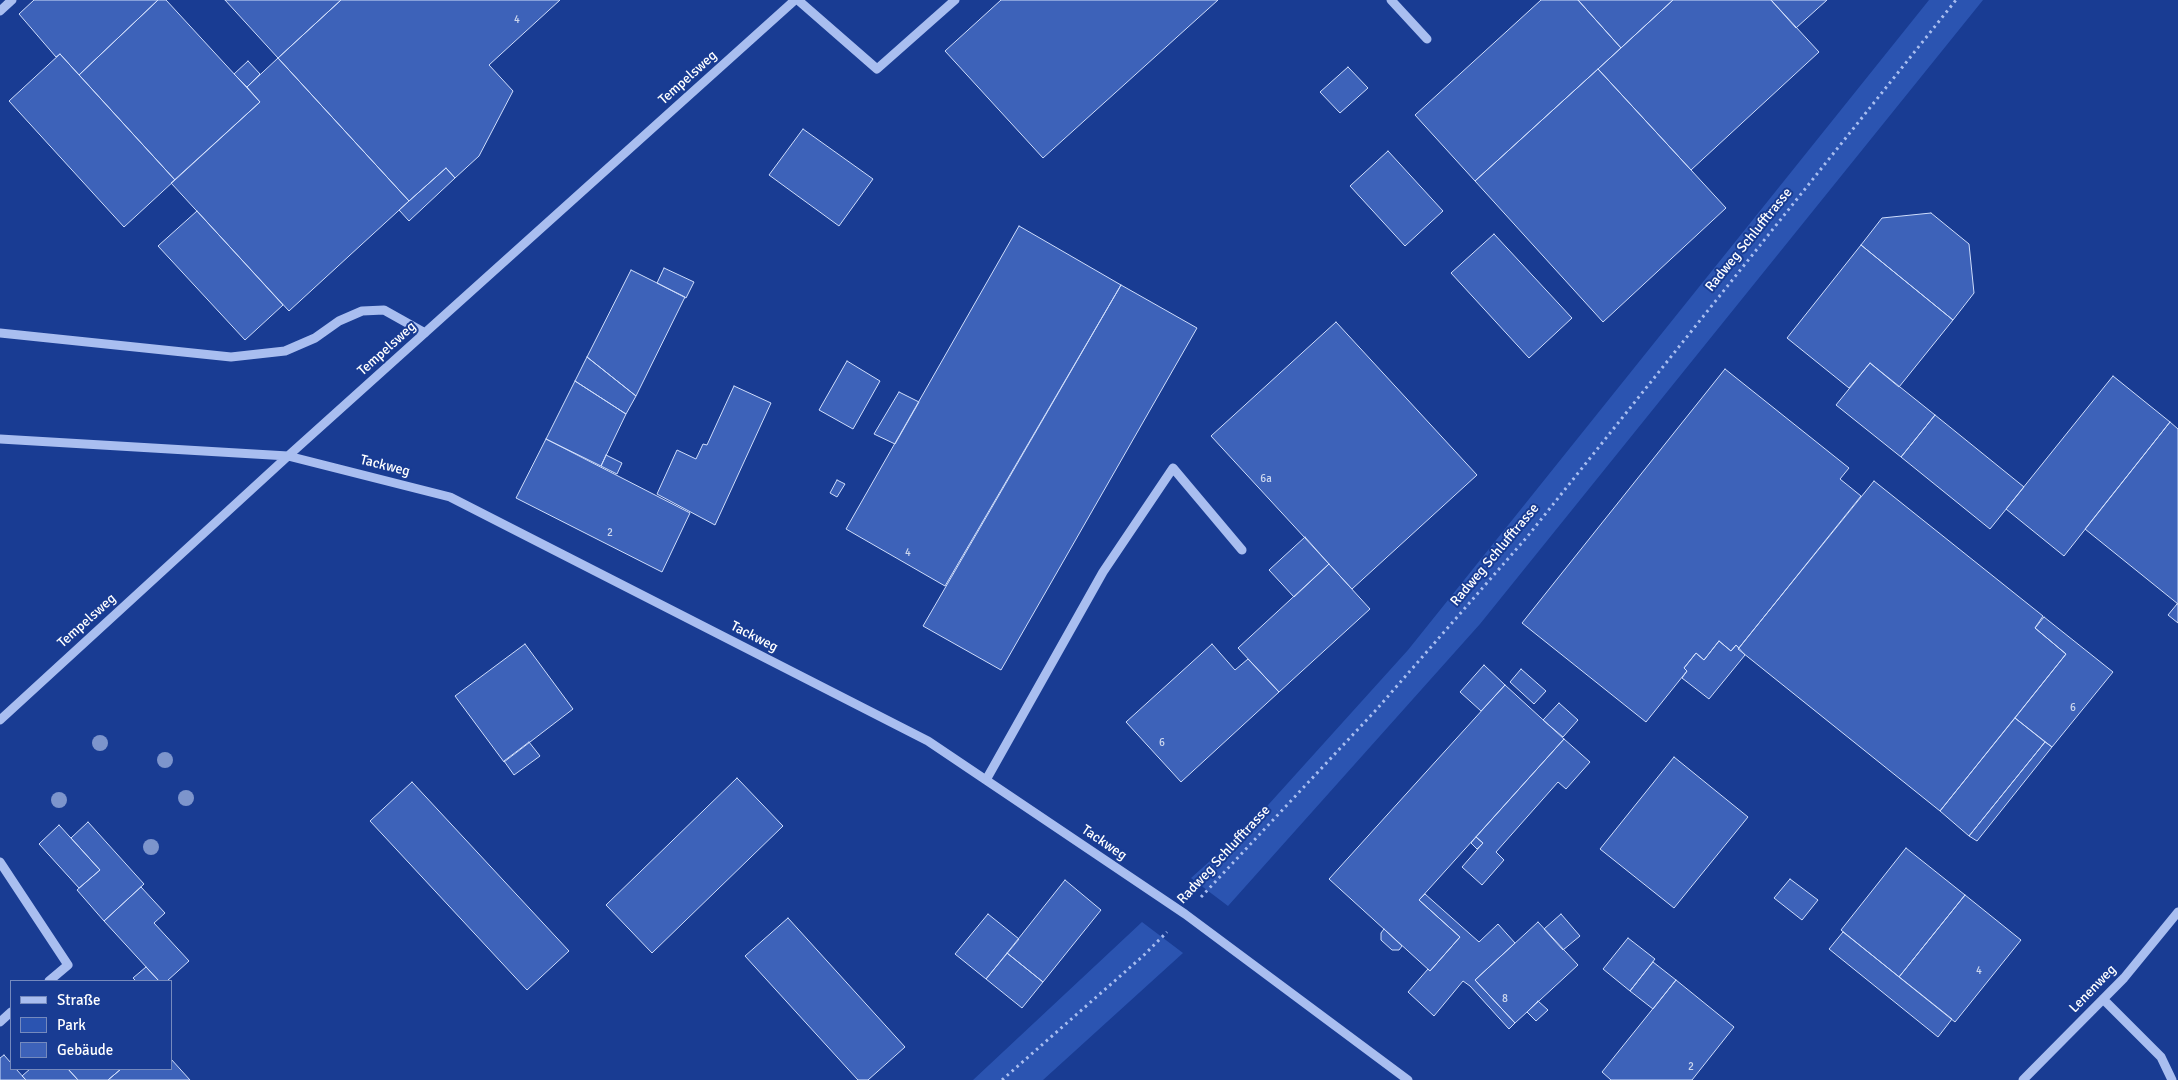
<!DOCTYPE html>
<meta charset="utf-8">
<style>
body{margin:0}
#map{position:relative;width:2178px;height:1080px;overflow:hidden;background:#193c93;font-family:Signika,sans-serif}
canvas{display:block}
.legend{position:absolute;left:10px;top:980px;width:162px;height:90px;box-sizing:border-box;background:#193c93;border:1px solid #758abe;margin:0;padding:6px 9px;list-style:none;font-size:15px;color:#fff}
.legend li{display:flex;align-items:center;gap:10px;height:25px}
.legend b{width:25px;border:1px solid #758abe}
</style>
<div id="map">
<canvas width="2178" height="1080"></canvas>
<ul class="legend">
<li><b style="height:6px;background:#a9bef0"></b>Straße</li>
<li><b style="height:14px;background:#2b54b1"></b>Park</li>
<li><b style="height:14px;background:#3d62b9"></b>Gebäude</li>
</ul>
</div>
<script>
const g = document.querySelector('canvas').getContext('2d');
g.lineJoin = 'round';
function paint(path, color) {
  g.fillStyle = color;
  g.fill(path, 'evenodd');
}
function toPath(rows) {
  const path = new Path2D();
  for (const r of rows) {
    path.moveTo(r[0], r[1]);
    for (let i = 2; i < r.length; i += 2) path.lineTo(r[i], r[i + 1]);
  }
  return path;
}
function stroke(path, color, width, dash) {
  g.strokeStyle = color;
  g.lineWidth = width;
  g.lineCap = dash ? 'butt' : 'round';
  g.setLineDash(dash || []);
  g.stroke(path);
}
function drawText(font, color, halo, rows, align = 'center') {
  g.font = font + ' Signika,sans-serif';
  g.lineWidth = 4;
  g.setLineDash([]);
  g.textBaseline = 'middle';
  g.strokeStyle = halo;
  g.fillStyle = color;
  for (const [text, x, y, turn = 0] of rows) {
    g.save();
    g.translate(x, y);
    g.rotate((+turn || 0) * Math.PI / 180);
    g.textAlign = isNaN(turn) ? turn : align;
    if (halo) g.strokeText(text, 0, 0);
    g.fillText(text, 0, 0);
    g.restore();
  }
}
const green = toPath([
 [1929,0,1983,0,1480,624,1228,906,1191,878,1250,825,1408,650],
 [1142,922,1183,953,1043,1080,973,1080]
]);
const building = toPath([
 [34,0,158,0,79,75,60,54,56,57,19,14,34,0],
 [158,0,166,0,260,102,175,180,79,75,158,0],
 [225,0,341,0,278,58,225,0],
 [341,0,560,0,489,65,513,91,479,156,455,178,446,168,409,201,278,58,341,0],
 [1001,0,1218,0,1043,158,945,51,1001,0],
 [1541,0,1578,0,1621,48,1475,181,1415,115,1541,0],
 [1578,0,1673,0,1621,48,1578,0],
 [1673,0,1771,0,1819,52,1691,170,1598,69,1673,0],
 [1771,0,1827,0,1796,28,1771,0],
 [60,54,175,180,124,227,9,101,60,54],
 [278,58,409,201,289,311,171,183,260,102,247,87,278,58],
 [248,61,260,74,247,87,234,74,248,61],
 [1348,67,1368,88,1340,113,1320,92,1348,67],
 [1598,69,1726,208,1603,322,1475,181,1598,69],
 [803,129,873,179,839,226,769,175,803,129],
 [1388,151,1443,211,1405,246,1350,186,1388,151],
 [446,168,455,178,409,221,399,210,446,168],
 [197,211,283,305,245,340,158,246,197,211],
 [1931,213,1969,244,1974,293,1953,320,1861,245,1882,218,1931,213],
 [1019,226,1121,285,945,586,846,529,1019,226],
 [1494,234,1572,318,1529,358,1451,273,1494,234],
 [1861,245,1953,320,1899,387,1870,363,1849,388,1787,338,1861,245],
 [664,268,694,282,686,298,657,283,664,268],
 [631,270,685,297,636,396,587,357,631,270],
 [1121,285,1197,328,1001,670,923,626,1121,285],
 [1336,322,1477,475,1352,589,1211,436,1336,322],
 [587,357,636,396,626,414,575,381,587,357],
 [847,361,880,381,853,429,819,410,847,361],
 [1870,363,1935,415,1901,457,1836,405,1870,363],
 [1725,369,1849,468,1840,479,1861,496,1739,648,1736,645,1731,651,1719,641,1704,660,1696,653,1684,668,1687,671,1646,722,1522,623,1725,369],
 [2113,376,2170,422,2064,556,2006,509,2113,376],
 [575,381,626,414,601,466,546,439,575,381],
 [734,386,771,403,715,525,657,494,677,450,696,459,703,444,707,445,734,386],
 [899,392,919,402,895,444,874,434,899,392],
 [1935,415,2024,487,1990,529,1901,457,1935,415],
 [2170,422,2178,429,2178,604,2085,529,2170,422],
 [546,439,690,513,662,572,516,498,546,439],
 [606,455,622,463,617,474,601,466,606,455],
 [837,480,845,484,837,497,830,493,837,480],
 [1874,481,2043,616,2035,628,2066,654,1940,811,1738,649,1874,481],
 [1305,537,1329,564,1294,597,1269,570,1305,537],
 [1329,564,1370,609,1279,692,1238,648,1329,564],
 [2177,604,2178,604,2178,623,2168,615,2177,604],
 [2044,617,2113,672,2052,747,2015,718,2066,654,2035,628,2044,617],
 [1719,641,1731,651,1736,645,1745,655,1709,699,1682,678,1687,671,1684,668,1696,653,1704,660,1719,641],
 [525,644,573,709,504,762,455,696,525,644],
 [1212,644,1235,670,1248,659,1279,692,1181,782,1126,722,1212,644],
 [1484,665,1505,685,1481,711,1460,692,1484,665],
 [1521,669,1546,691,1534,704,1510,682,1521,669],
 [1505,685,1564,739,1419,900,1460,937,1430,971,1329,879,1505,685],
 [1559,703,1578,720,1563,737,1543,720,1559,703],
 [2015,718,2045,742,1969,836,1940,811,2015,718],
 [1564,739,1590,762,1566,789,1558,782,1496,852,1504,860,1482,885,1462,867,1483,843,1476,837,1564,739],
 [529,742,540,756,514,775,504,761,529,742],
 [2045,742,2052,747,1977,841,1969,836,2045,742],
 [1674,757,1748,817,1674,908,1600,849,1674,757],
 [737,778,783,826,652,953,606,905,737,778],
 [412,782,569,951,527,990,370,821,412,782],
 [88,822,144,884,104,921,77,890,100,870,71,838,88,822],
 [59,825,100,870,79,888,39,844,59,825],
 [1476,837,1483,843,1477,849,1471,843,1476,837],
 [1906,848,1965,895,1899,977,1841,930,1906,848],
 [1790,879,1818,900,1802,920,1774,898,1790,879],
 [1065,880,1101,910,1043,982,1007,953,1065,880],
 [141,887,165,913,154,923,189,961,167,981,159,981,104,921,141,887],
 [1425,894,1479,942,1498,924,1515,943,1475,980,1515,1023,1509,1029,1470,986,1463,981,1434,1016,1408,992,1428,969,1430,971,1460,937,1419,900,1425,894],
 [1965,895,2021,940,1955,1022,1899,977,1965,895],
 [988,914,1019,939,986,979,955,954,988,914],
 [1561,914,1580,936,1563,950,1544,929,1561,914],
 [788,918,905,1047,868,1080,858,1080,745,956,788,918],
 [1538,922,1578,965,1515,1023,1475,980,1538,922],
 [1384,929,1402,946,1399,950,1392,950,1381,940,1381,933,1384,929],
 [1843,932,1952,1019,1938,1037,1829,949,1843,932],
 [1628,938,1655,959,1630,991,1603,969,1628,938],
 [1007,953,1043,982,1022,1008,986,979,1007,953],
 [1653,962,1676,980,1653,1009,1630,991,1653,962],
 [146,967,159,981,136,981,133,978,146,967],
 [1676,980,1734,1027,1692,1080,1611,1080,1602,1072,1676,980],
 [1538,1001,1548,1010,1536,1021,1527,1012,1538,1001],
 [4,1055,11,1063,11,1069,16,1069,26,1080,0,1080,0,1058,4,1055],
 [171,1059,190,1080,108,1080,121,1069,171,1069,171,1059],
 [30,1069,68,1069,78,1080,26,1080,22,1076,30,1069],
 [68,1069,121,1069,108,1080,78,1080,68,1069]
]);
const path = toPath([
 [1201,897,1376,710,1527,537,1956,0],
 [1002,1080,1143,956,1167,932]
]);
const minor = toPath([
 [798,0,877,69,955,0],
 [1391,0,1427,39],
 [0,11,12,0],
 [0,333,231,357,285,351,315,338,339,321,362,311,384,310,425,333],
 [0,439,288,456,450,497,928,741,1185,914,1408,1080],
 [0,720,288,456,795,0],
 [986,780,1103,572,1173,468,1242,550],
 [0,862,68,965,49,981],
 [2103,999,2161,1057,2172,1080],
 [0,1022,11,1012],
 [2023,1080,2124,978,2178,912]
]);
const trees = [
 [100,743],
 [165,760],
 [186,798],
 [59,800],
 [151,847]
];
const numberNames = [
 ["4",517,20],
 ["6a",1266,479],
 ["2",610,533],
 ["4",908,553],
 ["6",2073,708],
 ["6",1162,743],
 ["4",1979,971],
 ["8",1505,999],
 ["2",1691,1067]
];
const streetNames = [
 ["Tempelsweg",688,78,-42],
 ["Radweg Schlufftrasse",1749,240,-51],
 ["Tempelsweg",387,349,-42],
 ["Tackweg",385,466,14],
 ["Radweg Schlufftrasse",1495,555,-50],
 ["Tempelsweg",87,621,-42],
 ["Tackweg",754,637,27],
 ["Tackweg",1104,843,34],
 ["Radweg Schlufftrasse",1224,855,-47],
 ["Lenenweg",2093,989,-46]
];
paint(green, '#2b54b1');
paint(building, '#3d62b9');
stroke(building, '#cfddfb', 1);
stroke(path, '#a9bef0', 3, [2.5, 4]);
stroke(minor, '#a9bef0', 9);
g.fillStyle = '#7d95cc';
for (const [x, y] of trees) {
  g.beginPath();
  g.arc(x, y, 8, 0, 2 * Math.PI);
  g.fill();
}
drawText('11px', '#ced8ee', null, numberNames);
drawText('14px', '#fff', '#193c93', streetNames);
</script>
